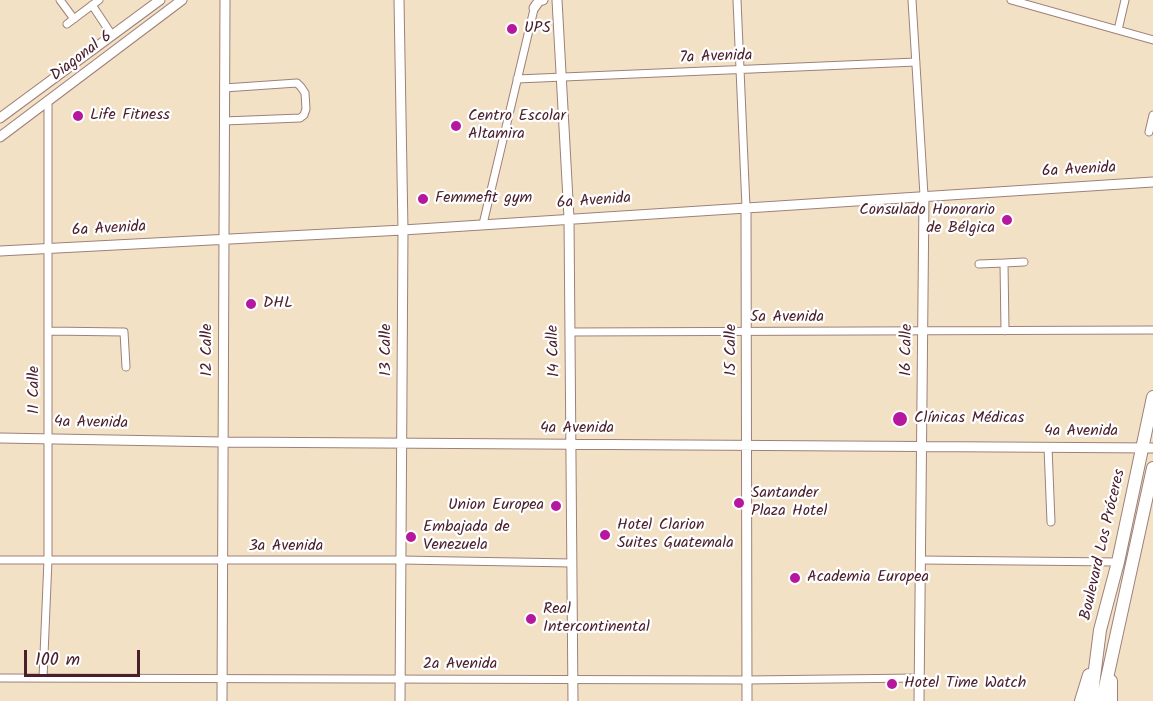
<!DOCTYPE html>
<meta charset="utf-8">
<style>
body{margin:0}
#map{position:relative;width:1153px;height:701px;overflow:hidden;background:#f3e1c6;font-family:Kalam,sans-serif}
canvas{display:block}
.scale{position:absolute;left:24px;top:650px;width:116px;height:27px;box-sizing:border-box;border:3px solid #4a1f2b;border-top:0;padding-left:8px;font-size:18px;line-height:21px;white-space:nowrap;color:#4a1f2b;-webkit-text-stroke:4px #fff;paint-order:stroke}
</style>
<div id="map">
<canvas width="1153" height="701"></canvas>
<div class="scale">100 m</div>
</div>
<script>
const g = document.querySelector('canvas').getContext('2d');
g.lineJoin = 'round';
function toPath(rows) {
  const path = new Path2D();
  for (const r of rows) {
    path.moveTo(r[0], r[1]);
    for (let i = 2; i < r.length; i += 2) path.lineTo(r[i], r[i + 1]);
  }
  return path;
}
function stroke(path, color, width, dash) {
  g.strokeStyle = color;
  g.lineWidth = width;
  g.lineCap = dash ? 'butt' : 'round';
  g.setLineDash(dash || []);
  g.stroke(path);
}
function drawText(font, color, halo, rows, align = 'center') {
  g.font = font + ' Kalam,sans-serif';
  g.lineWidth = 4.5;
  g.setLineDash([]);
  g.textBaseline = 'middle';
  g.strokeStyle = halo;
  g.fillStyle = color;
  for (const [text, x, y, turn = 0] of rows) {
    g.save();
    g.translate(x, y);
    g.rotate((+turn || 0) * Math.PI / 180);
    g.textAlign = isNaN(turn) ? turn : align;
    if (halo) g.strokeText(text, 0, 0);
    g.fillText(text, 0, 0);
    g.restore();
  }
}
const street = toPath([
 [60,0,74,19],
 [737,0,746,207],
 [912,0,924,195],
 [1011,0,1153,40],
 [92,5,112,35],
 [67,24,99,0],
 [1118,30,1125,0],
 [517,79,916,62],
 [224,121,300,118,304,115,306,109,305,93,301,87,297,83,224,88],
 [1149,132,1153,115],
 [483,224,535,5],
 [1004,263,1024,262],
 [979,264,1004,263,1005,331],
 [48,331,124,332,126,367],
 [570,332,1153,330],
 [1048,447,1051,522],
 [0,560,401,560,572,563],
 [920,560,1118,562],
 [0,678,747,680,919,678],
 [43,678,48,560,48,101]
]);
const secondary = toPath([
 [399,0,403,230,400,701],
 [557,0,569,218,573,701],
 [534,8,539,1,543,0],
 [0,118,160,0],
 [0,137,182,0],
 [746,207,747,701],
 [0,251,403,230,1153,182],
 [0,438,223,442,1153,448],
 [222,701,225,0],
 [919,701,924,195]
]);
const highway = toPath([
 [1081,701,1089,675],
 [1091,701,1100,630,1118,562,1153,397],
 [1102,701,1153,468],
 [1111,701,1111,681]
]);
const markers = [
 [512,29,6,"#b5179e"],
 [78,116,6,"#b5179e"],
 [456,126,6,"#b5179e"],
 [423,199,6,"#b5179e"],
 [1007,220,6,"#b5179e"],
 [251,304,6,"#b5179e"],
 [900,419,8,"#b5179e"],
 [739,503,6,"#b5179e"],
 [556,506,6,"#b5179e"],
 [605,535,6,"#b5179e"],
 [411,537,6,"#b5179e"],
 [795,578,6,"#b5179e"],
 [531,619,6,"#b5179e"],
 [892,684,6,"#b5179e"]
];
const poiNames = [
 ["UPS",524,29],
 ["Life Fitness",90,116],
 ["Centro Escolar",468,117],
 ["Altamira",468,135],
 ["Femmefit gym",435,199],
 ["Consulado Honorario",995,211,"right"],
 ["de Bélgica",995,229,"right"],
 ["DHL",263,304],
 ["Clínicas Médicas",914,419],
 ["Santander",751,494],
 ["Plaza Hotel",751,512],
 ["Union Europea",544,506,"right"],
 ["Hotel Clarion",617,526],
 ["Suites Guatemala",617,544],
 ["Embajada de",423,528],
 ["Venezuela",423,546],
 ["Academia Europea",807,578],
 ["Real",543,610],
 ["Intercontinental",543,628],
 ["Hotel Time Watch",904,684]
];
const streetNames = [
 ["Diagonal 6",82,57,-37],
 ["7a Avenida",716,58,-2],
 ["6a Avenida",1079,171,-3],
 ["6a Avenida",594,202,-4],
 ["6a Avenida",109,230,-3],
 ["5a Avenida",787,318],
 ["12 Calle",208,350,-90],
 ["13 Calle",387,350,-90],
 ["15 Calle",732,350,-90],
 ["16 Calle",908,350,-89],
 ["14 Calle",555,351,-92],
 ["11 Calle",35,390,-90],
 ["4a Avenida",91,424,1],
 ["4a Avenida",577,429],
 ["4a Avenida",1081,432],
 ["Boulevard Los Próceres",1104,545,-77],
 ["3a Avenida",286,547],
 ["2a Avenida",460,665]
];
stroke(street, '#9e8078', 9);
stroke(secondary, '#9e8078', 11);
stroke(highway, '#9e8078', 14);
stroke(street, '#fff', 7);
stroke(secondary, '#fff', 9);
stroke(highway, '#fff', 12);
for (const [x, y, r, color] of markers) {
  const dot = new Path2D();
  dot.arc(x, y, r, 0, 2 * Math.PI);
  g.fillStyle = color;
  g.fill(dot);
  stroke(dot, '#fff', 2);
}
drawText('16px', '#4a1f2b', '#fff', poiNames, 'left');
drawText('16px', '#4a1f2b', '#fff', streetNames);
</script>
